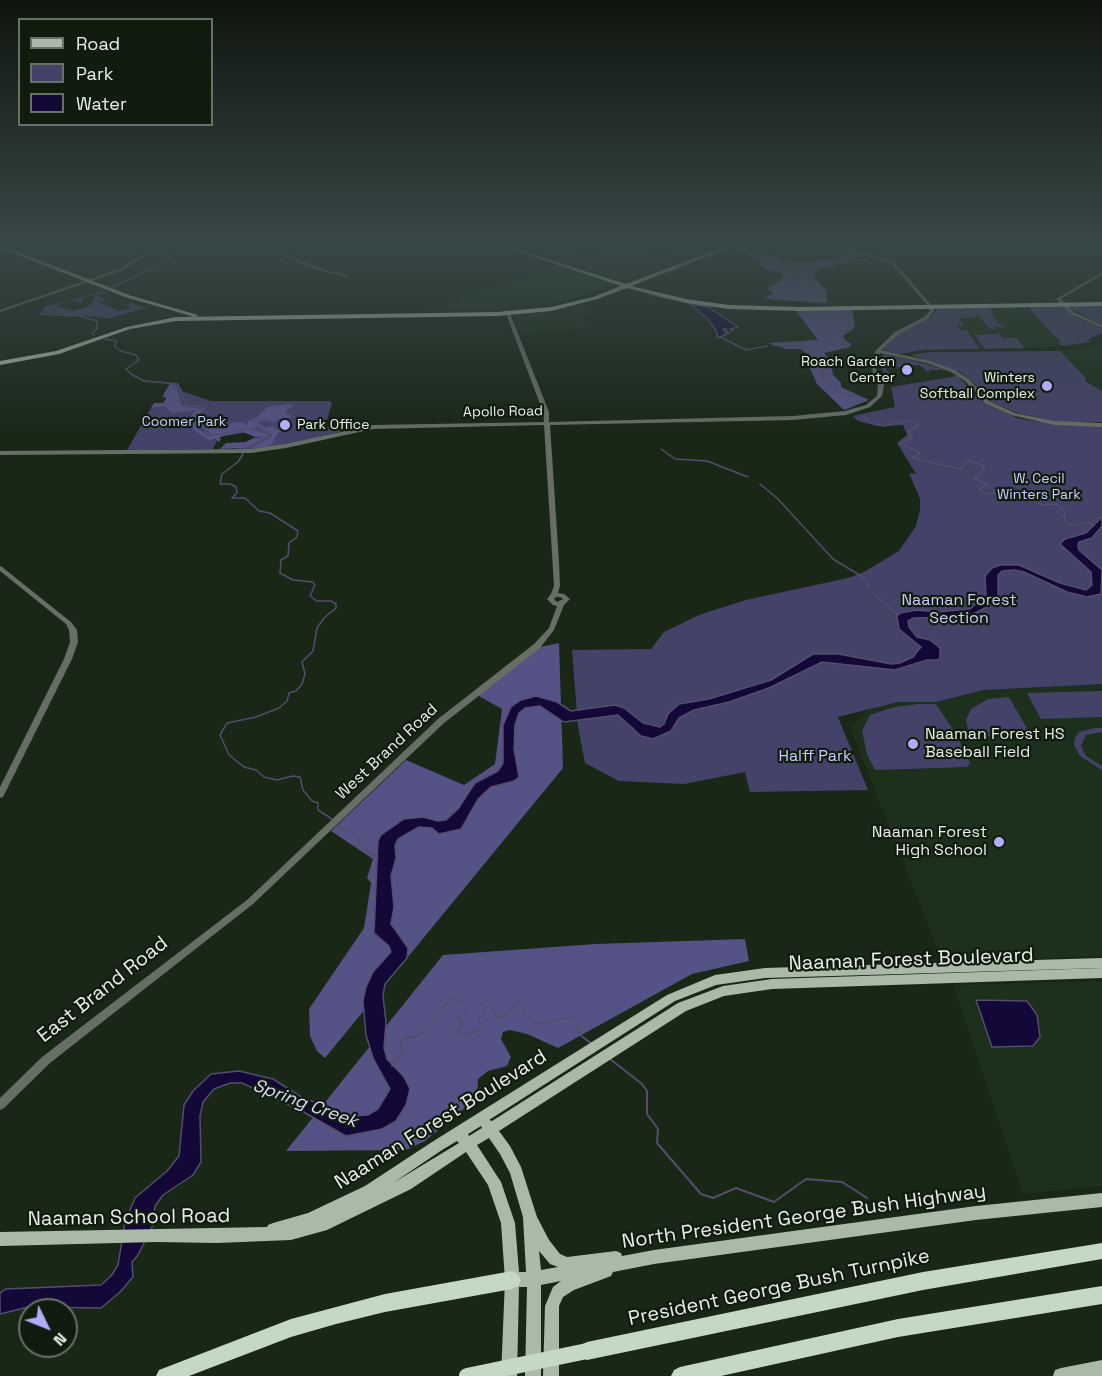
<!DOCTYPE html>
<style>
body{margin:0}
#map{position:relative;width:1102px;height:1376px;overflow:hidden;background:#192717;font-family:"Space Grotesk",sans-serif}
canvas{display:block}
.legend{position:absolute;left:18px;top:18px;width:195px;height:108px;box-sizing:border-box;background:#101d0e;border:2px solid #667265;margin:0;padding:8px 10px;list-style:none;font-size:18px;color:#e8f1e7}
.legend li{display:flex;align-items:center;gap:12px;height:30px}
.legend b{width:30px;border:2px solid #667265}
.north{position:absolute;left:18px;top:1298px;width:60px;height:60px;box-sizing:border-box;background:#101d0e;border:2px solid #667265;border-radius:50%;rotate:133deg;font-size:16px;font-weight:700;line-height:24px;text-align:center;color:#e8f1e7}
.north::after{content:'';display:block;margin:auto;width:21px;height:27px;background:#b1adfa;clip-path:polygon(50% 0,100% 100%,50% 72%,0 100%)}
</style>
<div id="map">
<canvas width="1102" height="1376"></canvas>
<ul class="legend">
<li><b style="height:8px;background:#aab9a8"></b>Road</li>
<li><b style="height:16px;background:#444269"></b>Park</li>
<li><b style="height:16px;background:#130837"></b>Water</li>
</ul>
<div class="north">N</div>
</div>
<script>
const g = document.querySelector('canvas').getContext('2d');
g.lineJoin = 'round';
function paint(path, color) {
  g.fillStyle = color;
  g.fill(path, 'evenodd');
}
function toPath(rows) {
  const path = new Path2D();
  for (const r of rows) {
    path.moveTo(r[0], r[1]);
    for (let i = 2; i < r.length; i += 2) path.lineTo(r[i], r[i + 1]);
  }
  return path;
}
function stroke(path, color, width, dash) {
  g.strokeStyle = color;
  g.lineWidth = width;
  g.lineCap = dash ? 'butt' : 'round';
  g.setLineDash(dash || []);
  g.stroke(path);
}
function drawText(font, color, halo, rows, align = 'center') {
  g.font = font + ' "Space Grotesk",sans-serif';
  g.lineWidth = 4.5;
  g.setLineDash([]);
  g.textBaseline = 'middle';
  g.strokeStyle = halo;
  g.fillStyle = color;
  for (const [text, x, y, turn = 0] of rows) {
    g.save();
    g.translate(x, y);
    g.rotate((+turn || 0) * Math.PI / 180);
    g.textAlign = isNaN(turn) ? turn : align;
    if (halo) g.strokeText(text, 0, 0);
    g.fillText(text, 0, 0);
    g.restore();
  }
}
const built = toPath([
 [613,244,626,244,680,260,625,280,564,260],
 [558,265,614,284,568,300,540,306,501,310,425,311],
 [580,304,594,313,581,317,593,325,555,332,521,334,514,315],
 [1027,306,1052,335,1062,342,1059,343,1062,346,981,349,966,330,960,330,942,308],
 [1102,342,1102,391,1090,383,1059,350,1090,348],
 [1102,684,1102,956,942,961,850,727,869,709,898,702,936,702,984,690],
 [1102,981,1102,1186,1023,1194,953,985]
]);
const green = toPath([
 [103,291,107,293,84,297,82,304,72,300,56,306,73,311,89,306,96,295,107,300,99,302,119,311,131,308,124,305,132,303,145,308,111,318,43,313,46,309,41,308],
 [1102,305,1102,325,1067,306],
 [1027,306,1061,306,1077,318,1102,328,1102,333,1087,340,1091,342,1062,346,1058,342,1061,341,1053,335],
 [989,308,994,313,991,314,998,322,996,323,1006,327,994,327,1003,338,1016,338,1025,348,985,349,975,335,999,334,995,329,990,329,979,316,958,319,965,325,957,326,960,330,966,330,980,349,923,350,899,354,882,349,900,333,932,316,935,310,934,316,936,309],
 [1060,351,1086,378,1085,381,1102,391,1102,422,1056,422,1014,412,990,401,971,380,960,372,911,355,930,352],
 [883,354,923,363,945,370,929,370,930,373,919,365,900,367,885,369,895,377,887,377,882,369],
 [958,376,980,400,1017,418,1057,425,1102,426,1102,684,984,690,936,702,898,702,838,717,868,790,750,792,745,772,684,784,619,781,585,763,578,726,572,650,651,649,664,632,699,615,746,600,848,578,864,572,899,551,916,526,920,510,920,499,909,473,916,474,897,443,907,435,903,425,879,426,858,421,853,416,895,407,891,387],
 [170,383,178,384,182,391,211,401,330,401,332,403,325,427,349,427,346,430,302,442,254,449,237,449,239,445,256,437,249,432,212,438,217,441,213,449,127,450,154,403,163,403,167,398,163,397],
 [1102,691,1102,717,1041,719,1027,693],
 [1009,697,1029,732,1026,735,970,737,966,720,971,709,988,699],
 [918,704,936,704,956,734,970,763,967,767,875,770,867,754,862,731,870,715,894,707],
 [1095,728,1102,728,1102,732,1086,735,1081,746,1086,756,1102,766,1102,770,1080,756,1074,745,1075,738,1079,732]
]);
const forest = toPath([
 [741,244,765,244,754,246,754,250,786,261,803,263,838,258,848,250,872,255,853,258,845,263,822,268,814,274,815,278,826,290,827,303,777,300,765,298,774,293,766,289,781,280,784,274,761,267,762,265,760,259,734,251,734,246],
 [852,310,855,327,843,336,846,341,851,344,850,347,824,353,831,362,833,375,841,383,841,387,869,400,844,410,817,384,810,368,813,364,809,355,800,349,787,349,768,343,818,340,796,311],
 [170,384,176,385,182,406,203,409,195,418,199,429,207,436,251,429,267,434,268,437,244,448,220,449,226,443,246,442,254,438,260,439,261,436,255,437,243,432,223,436,219,438,221,439,219,442,215,439,209,440,186,425,195,420,188,418,197,410,172,413,164,406,151,408,154,403,163,403,167,398,163,397,164,393],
 [290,404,295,406,287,409,285,413,294,417,280,418,272,423,267,420,258,423,266,428,272,426,281,431,276,435,272,444,266,447,251,448,273,435,259,427,211,435,202,425,202,420,207,419,223,430,233,422,243,422,247,426,248,421,257,417,268,407],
 [559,643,563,768,325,1058,317,1051,310,1036,309,1009,364,928,371,883,367,878,373,859,331,831,406,760,464,785,495,764,502,709,477,695,540,647],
 [745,939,749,961,692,974,558,1048,527,1034,510,1030,503,1032,501,1039,511,1057,507,1066,488,1071,478,1079,477,1098,425,1141,406,1150,286,1151,443,955,596,944]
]);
const water = toPath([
 [690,304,708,307,738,327,730,329,733,330,729,333,725,331,727,329,723,329,727,334,718,338,716,330,706,317,690,304],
 [1102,517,1102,526,1092,538,1079,542,1078,546,1079,550,1102,570,1101,594,1087,597,1067,592,1024,572,1014,570,1002,571,998,575,998,598,989,606,973,614,960,617,914,618,908,621,909,627,917,637,930,640,940,648,940,658,937,660,927,660,895,670,822,662,769,688,729,702,694,710,679,718,671,731,653,739,641,736,618,715,564,722,540,706,525,708,519,713,515,725,514,749,519,777,514,781,491,787,478,799,461,829,439,834,432,828,419,827,398,839,395,845,396,858,391,876,394,907,391,924,408,948,407,958,385,984,383,996,386,1022,384,1048,387,1059,404,1077,410,1089,406,1105,396,1121,382,1129,346,1136,302,1111,242,1083,230,1083,214,1089,203,1102,200,1116,201,1162,193,1175,163,1195,155,1206,153,1225,138,1255,132,1262,133,1277,120,1292,101,1308,28,1307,0,1314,0,1293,6,1289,101,1285,111,1276,118,1265,125,1222,135,1198,167,1171,179,1156,184,1105,193,1091,211,1074,239,1071,273,1079,303,1098,353,1116,368,1115,378,1109,390,1089,373,1058,366,1035,363,1001,366,987,373,972,391,952,389,946,374,933,378,841,381,835,404,819,423,817,438,821,446,820,458,809,475,783,498,771,503,763,503,725,511,707,521,700,536,696,557,702,571,711,615,705,624,708,643,723,660,727,664,724,668,714,679,704,709,699,771,680,813,654,839,654,891,664,900,663,913,657,921,647,899,629,897,616,900,613,917,610,936,612,970,609,986,595,985,576,992,568,1000,565,1019,565,1060,583,1086,590,1092,585,1091,572,1060,544,1065,539,1086,533,1102,517],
 [976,1000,1027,1001,1037,1015,1040,1037,1033,1046,992,1047,976,1000]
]);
const streamFar1 = toPath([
 [750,244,740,250,765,258,774,265,801,267,791,276,816,285,820,303],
 [112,287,157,267,169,258,179,244],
 [650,295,670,299],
 [48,307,41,314,80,316,97,321,97,329,92,333,94,335],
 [836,310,843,314,852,329,838,332,841,340,850,345,828,345,809,351,822,361,823,378,834,383,837,391,854,396,857,400,854,405],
 [720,337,746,350,767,346],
 [105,339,116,341,115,347,121,351,136,355,139,360,126,369,131,374,144,381,178,384,186,405,205,407,199,415,199,424,209,436,255,428,271,434,246,448],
 [772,345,810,348],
 [864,417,870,423,884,426,906,421,915,422,918,426,909,431,912,438,900,443,920,453,912,458,961,469,967,460,984,466,981,475,974,478,988,485,979,489,986,494,1008,491,1022,498,1030,494,1041,505,1057,504,1065,512,1064,517,1067,523,1072,525,1088,523,1094,526],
 [257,418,254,421,266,418],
 [661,449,675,459,707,461,748,477],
 [243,454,238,462,222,474,220,484,230,484,236,487,237,493,232,498,245,498,259,511,270,513,298,531,297,537,289,543,288,556,281,560,280,573,293,580,313,582,315,585,310,596,317,601,331,601,336,604,336,608,324,618,317,628,313,651,302,662,305,674,302,684,296,691,289,693,287,701,279,708,256,717,227,723,220,735,229,755,244,767,256,770,264,777,277,780,293,776,300,777,303,790,312,801,318,803,318,810,332,819],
 [760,484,778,499,833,559,866,579,868,587],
 [874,594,898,615],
 [337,826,353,832,360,838,358,843,363,848,378,857],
 [422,1032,452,997,468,1004,466,1012,458,1018,463,1024,458,1028,459,1032],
 [473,1032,479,1029,481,1025,478,1021,486,1007,490,1006,497,1017,505,1017,517,1003,523,1005,524,1013,538,1024,571,1017,576,1021,579,1032]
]);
const stream = toPath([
 [458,1031,459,1034,466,1036,476,1031],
 [579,1031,580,1035,592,1044],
 [610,1059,642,1084,647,1091,647,1114,658,1129,657,1143,701,1194,713,1198,736,1188,774,1202,806,1179,842,1182,867,1198],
 [392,1066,402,1054,401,1040,420,1035,423,1031]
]);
const minor = toPath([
 [151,244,155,244,145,256,121,271,0,312,0,310,119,269,143,254,151,244],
 [254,244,258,244,326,270,350,276,348,277,324,272,254,244],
 [829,244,834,244,894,262,933,307,934,311,928,319,899,334,881,350,930,361,955,370,969,379,989,401,1015,413,1054,421,1102,423,1102,427,1054,425,1011,415,985,403,965,381,951,372,927,363,880,353,875,361,877,373,884,385,882,396,870,407,846,415,793,420,550,425,559,562,560,586,558,593,564,594,570,599,564,605,554,630,540,648,444,723,253,904,50,1063,4,1108,0,1110,0,1098,42,1057,247,900,438,719,534,644,549,628,557,606,553,605,547,599,551,594,554,586,544,425,373,429,286,448,251,453,0,455,0,451,251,449,286,444,373,425,544,422,543,412,505,311,507,310,509,311,549,412,549,422,793,416,845,411,866,405,877,396,878,385,873,373,871,361,876,350,895,332,924,317,930,311,929,307,892,264,829,244],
 [556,597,560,597,563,599,557,602,554,599,556,597],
 [1102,272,1102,275,1061,299,1074,312,1102,325,1102,328,1070,314,1056,299,1102,272],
 [0,566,2,567,71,622,77,630,78,642,72,659,3,797,0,798,0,787,64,659,70,642,69,630,66,624,0,571,0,566]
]);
const major = toPath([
 [495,244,500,244,626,284,732,244,737,244,737,245,631,286,686,299,729,305,800,307,1102,302,1102,306,800,311,729,309,686,303,627,288,597,299,551,311,497,316,176,321,130,329,59,354,0,365,0,361,56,351,127,327,176,317,497,312,551,307,593,297,621,286,495,244],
 [0,245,129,295,198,315,195,317,125,297,0,248,0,245],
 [1102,958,1102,968,765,978,716,985,675,1001,489,1120,492,1121,678,1003,723,986,772,979,1102,968,1102,978,772,989,724,996,686,1011,499,1131,510,1146,521,1167,537,1217,549,1240,560,1254,567,1257,616,1251,621,1253,622,1256,654,1250,976,1206,1102,1193,1102,1207,976,1220,654,1264,613,1272,611,1276,574,1290,563,1297,559,1306,559,1376,543,1376,545,1306,553,1287,561,1281,541,1285,541,1376,525,1376,527,1287,519,1287,517,1376,501,1376,505,1280,501,1223,488,1185,466,1152,411,1189,327,1230,291,1240,217,1243,156,1242,0,1246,0,1232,267,1227,268,1225,273,1223,308,1213,365,1186,432,1142,667,995,715,975,765,968,1102,958],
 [481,1126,482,1128,469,1136,468,1134,481,1126],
 [489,1138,500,1154,510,1173,523,1217,526,1272,519,1272,515,1223,501,1182,477,1145,489,1138],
 [457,1141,459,1143,393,1183,442,1150,457,1141],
 [539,1251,550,1264,558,1267,541,1270,539,1251],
 [1102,1360,1102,1376,1053,1376,1055,1370,1061,1368,1102,1360]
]);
const highway = toPath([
 [1102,1243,1102,1259,923,1290,587,1360,581,1357,578,1351,581,1345,587,1342,923,1272,1102,1243],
 [512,1271,518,1274,521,1280,518,1286,512,1289,385,1312,336,1324,291,1337,189,1376,156,1376,159,1370,291,1319,385,1294,512,1271],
 [1102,1286,1102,1304,898,1337,721,1376,671,1376,674,1370,680,1367,898,1319,1102,1286]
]);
const highwayBridge = toPath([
 [467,1376,587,1351]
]);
const markers = [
 [907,370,6,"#b1adfa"],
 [1047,386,6,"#b1adfa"],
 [285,425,6,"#b1adfa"],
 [913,744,6,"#b1adfa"],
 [999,842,6,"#b1adfa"]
];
const farPoinames = [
 ["Roach Garden",895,362],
 ["Center",895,378],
 ["Winters",1035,378],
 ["Softball Complex",1035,394],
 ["Park Office",297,425,"left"]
];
const farStreetnames = [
 ["Apollo Road",503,412,-1]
];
const farParknames = [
 ["Coomer Park",184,422],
 ["W. Cecil",1039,479],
 ["Winters Park",1039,495]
];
const parkNames = [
 ["Naaman Forest",959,601],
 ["Section",959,619],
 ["Halff Park",815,757]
];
const poiNames = [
 ["Naaman Forest HS",925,735],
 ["Baseball Field",925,753],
 ["Naaman Forest",987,833,"right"],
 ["High School",987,851,"right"]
];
const streetNames = [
 ["West Brand Road",387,752,-43]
];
const waterNames = [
 ["Spring Creek",305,1104,20]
];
const nearStreetnames = [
 ["Naaman Forest Boulevard",911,960,-2],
 ["East Brand Road",103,990,-38],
 ["Naaman Forest Boulevard",441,1120,-32],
 ["North President George Bush Highway",804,1217,-8],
 ["Naaman School Road",129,1218,-1],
 ["President George Bush Turnpike",779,1288,-12]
];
paint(built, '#1d301b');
paint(green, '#444269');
paint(forest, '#555286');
paint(water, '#130837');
stroke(water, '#534e6c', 1.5);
stroke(streamFar1, '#534e6c', 1.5);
stroke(stream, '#534e6c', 2);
paint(minor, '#666e65');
paint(major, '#aab9a8');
paint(highway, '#c5d8c3');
stroke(highwayBridge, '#c5d8c3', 16);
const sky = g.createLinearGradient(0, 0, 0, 436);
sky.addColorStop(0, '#0e150d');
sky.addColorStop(0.56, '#384747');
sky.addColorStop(1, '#38474700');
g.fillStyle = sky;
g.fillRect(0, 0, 1102, 436);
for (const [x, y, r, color] of markers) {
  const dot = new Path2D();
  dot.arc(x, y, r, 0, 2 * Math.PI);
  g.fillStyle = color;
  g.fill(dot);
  stroke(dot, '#101d0e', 2);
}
drawText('14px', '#e8f1e7', '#101d0e', farPoinames, 'right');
drawText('14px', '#e8f1e7', '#101d0e', farStreetnames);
drawText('14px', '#cdccfe', '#101d0e', farParknames);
drawText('16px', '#cdccfe', '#101d0e', parkNames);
drawText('16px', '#e8f1e7', '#101d0e', poiNames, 'left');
drawText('16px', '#e8f1e7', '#101d0e', streetNames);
drawText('italic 18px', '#dbdbfc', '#101d0e', waterNames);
drawText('20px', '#e8f1e7', '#101d0e', nearStreetnames);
</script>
